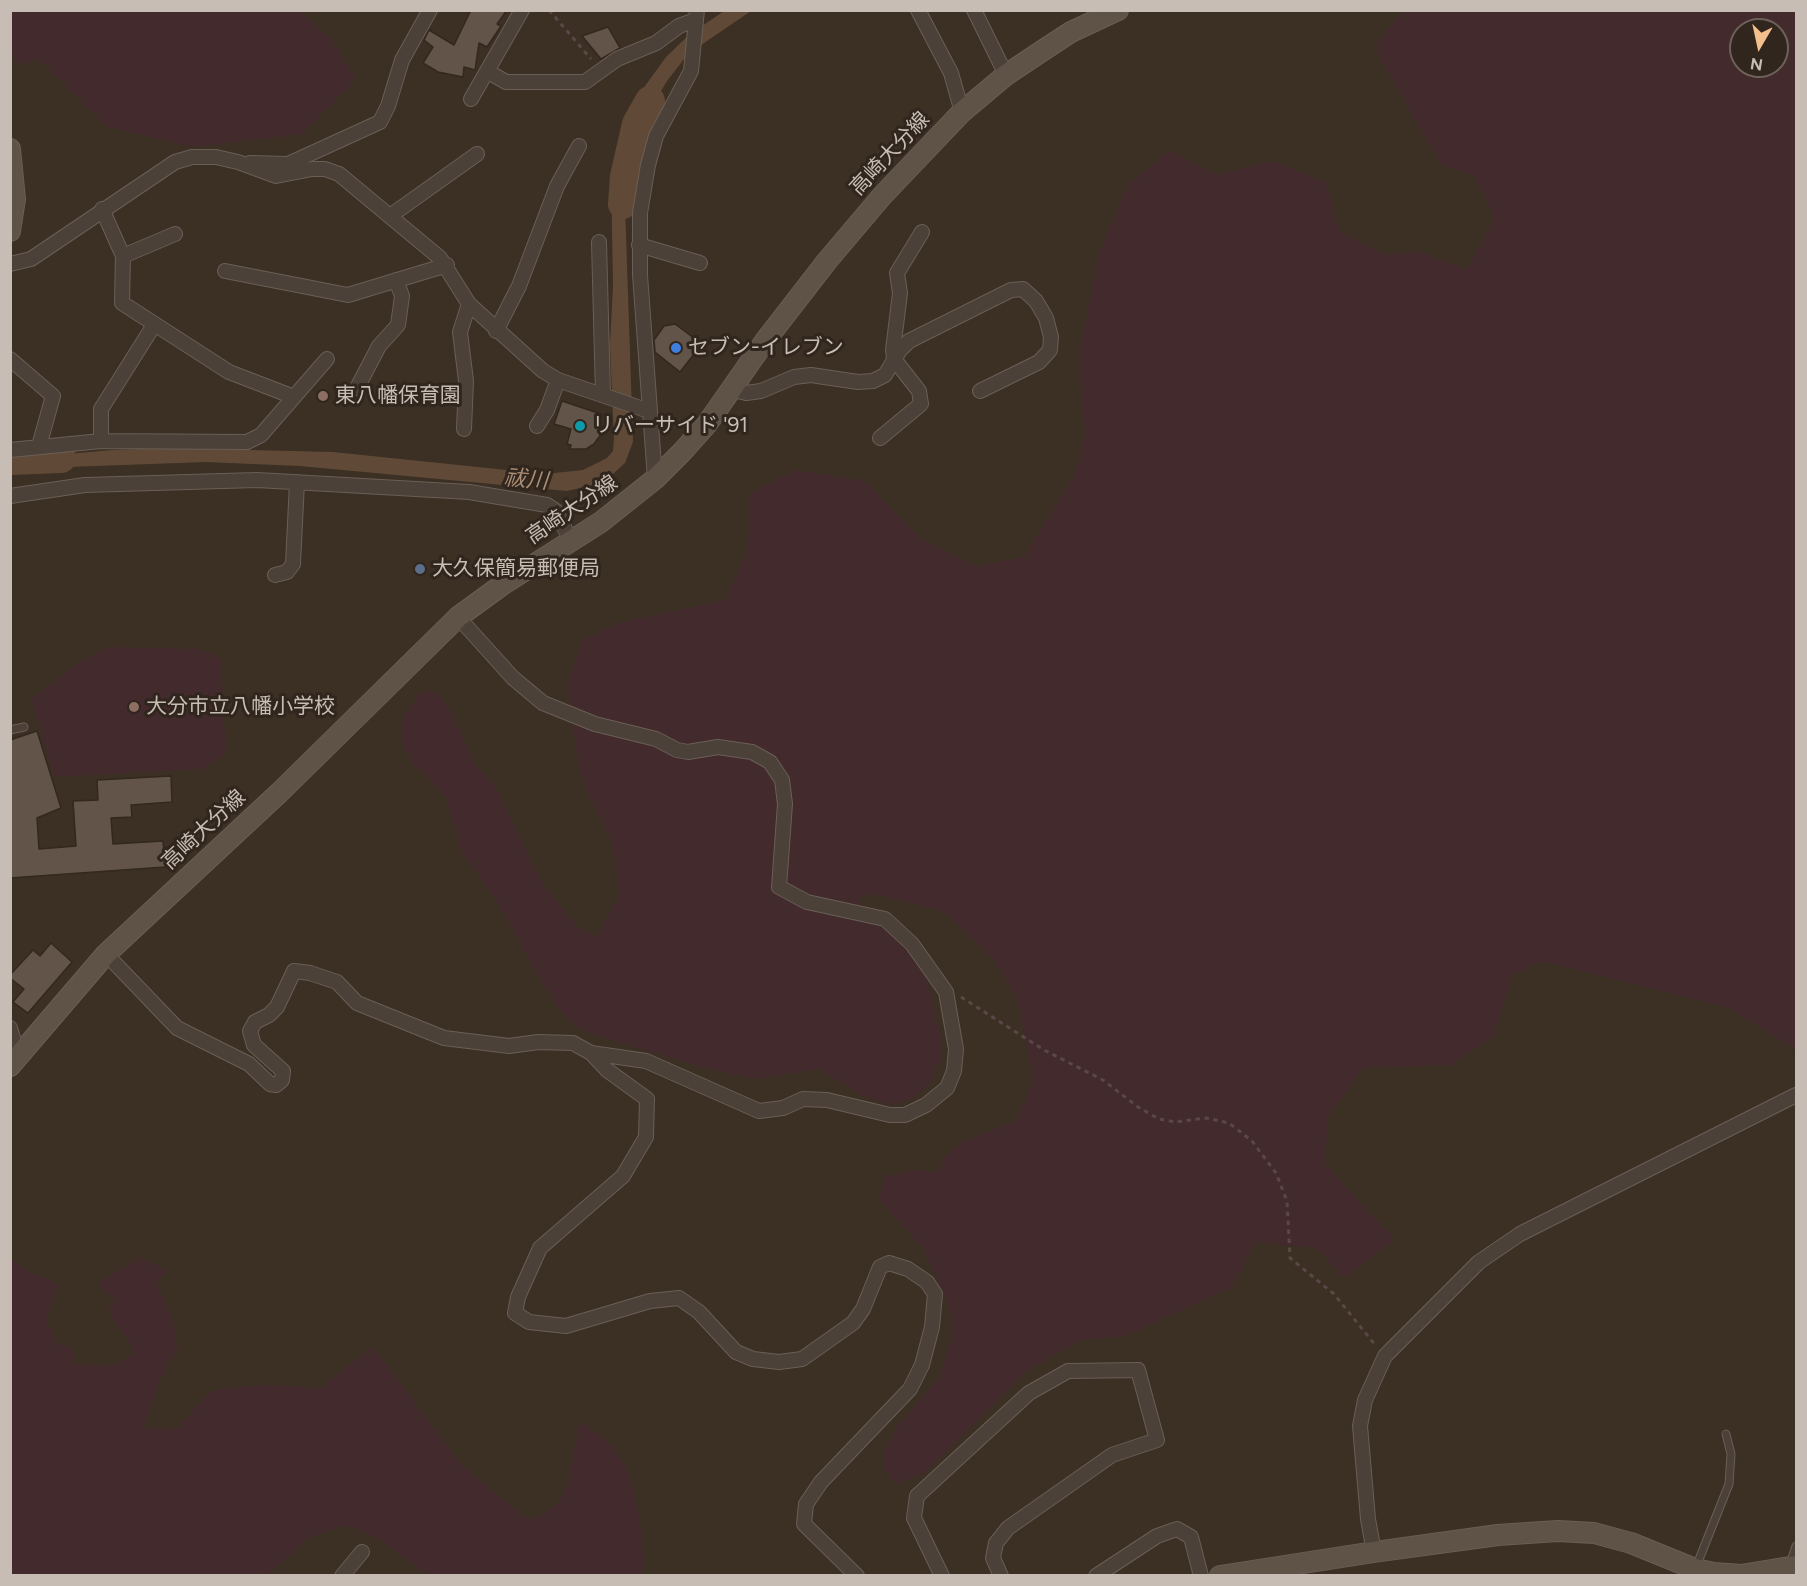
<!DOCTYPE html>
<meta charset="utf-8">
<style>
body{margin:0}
#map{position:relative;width:1807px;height:1586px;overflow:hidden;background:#3c2f24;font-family:Figtree,sans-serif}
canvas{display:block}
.frame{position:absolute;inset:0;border:12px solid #c7bdb4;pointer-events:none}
.north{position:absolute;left:1729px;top:18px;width:60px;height:60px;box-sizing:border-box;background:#31261d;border:2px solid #6d6259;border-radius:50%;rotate:189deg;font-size:16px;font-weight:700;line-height:24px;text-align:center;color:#c7bdb4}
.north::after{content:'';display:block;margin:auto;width:21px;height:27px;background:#f3bf8d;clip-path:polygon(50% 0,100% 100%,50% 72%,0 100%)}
</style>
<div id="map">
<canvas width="1807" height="1586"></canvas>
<div class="frame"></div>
<div class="north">N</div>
</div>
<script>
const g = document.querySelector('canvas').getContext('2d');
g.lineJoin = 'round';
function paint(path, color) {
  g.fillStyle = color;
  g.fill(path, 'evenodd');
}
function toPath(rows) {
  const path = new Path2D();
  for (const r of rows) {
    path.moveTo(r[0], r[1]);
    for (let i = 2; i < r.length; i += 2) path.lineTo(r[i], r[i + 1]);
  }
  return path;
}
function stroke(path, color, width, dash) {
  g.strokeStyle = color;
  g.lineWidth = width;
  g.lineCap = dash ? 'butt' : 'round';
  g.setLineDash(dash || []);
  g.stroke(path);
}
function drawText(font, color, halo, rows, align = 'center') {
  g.font = font + ' Figtree,"Noto Sans JP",sans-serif';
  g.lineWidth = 6;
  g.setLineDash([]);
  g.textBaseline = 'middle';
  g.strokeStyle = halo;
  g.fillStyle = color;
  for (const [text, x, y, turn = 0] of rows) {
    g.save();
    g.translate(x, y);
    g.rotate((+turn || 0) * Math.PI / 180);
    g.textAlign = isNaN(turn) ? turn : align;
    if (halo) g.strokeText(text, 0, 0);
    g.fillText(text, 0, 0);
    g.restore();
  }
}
const green = toPath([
 [11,10,300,11,332,40,356,79,302,134,193,147,107,127,39,59,19,66,11,52],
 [1437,10,1796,11,1796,1050,1729,1008,1541,961,1512,976,1494,1036,1451,1065,1363,1068,1328,1117,1325,1164,1395,1240,1344,1279,1317,1248,1256,1242,1231,1288,1123,1337,1081,1340,1028,1370,925,1473,895,1484,883,1465,886,1447,898,1425,940,1377,951,1338,950,1307,924,1250,878,1198,886,1176,916,1170,938,1172,945,1157,963,1141,1013,1122,1027,1099,1032,1075,1018,1000,995,961,944,912,876,894,856,898,911,954,927,981,941,1037,941,1059,932,1080,912,1099,890,1105,861,1095,819,1069,755,1079,710,1069,593,1035,575,1026,556,1005,541,982,499,904,461,851,447,800,430,779,413,765,401,738,403,718,420,692,436,691,453,714,474,763,494,784,541,881,578,928,596,937,620,896,612,841,585,787,577,758,567,685,583,640,618,623,725,600,748,550,749,494,795,470,865,481,922,540,976,566,1024,557,1075,474,1085,433,1078,359,1099,253,1127,186,1170,150,1217,175,1274,161,1325,182,1340,231,1383,254,1417,251,1467,269,1495,218,1473,175,1441,165,1374,47,1400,14],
 [1741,30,1777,30,1777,66,1741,66],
 [107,647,200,649,221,659,226,755,202,769,55,777,31,700,79,662],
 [141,1257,167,1271,157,1283,175,1327,177,1351,160,1379,144,1427,176,1429,212,1390,269,1385,320,1388,373,1347,462,1466,527,1519,545,1515,565,1494,580,1421,606,1439,628,1470,640,1518,644,1567,640,1575,428,1575,375,1537,346,1525,311,1537,266,1575,11,1575,11,1259,28,1271,59,1285,46,1323,60,1345,74,1348,74,1364,108,1365,124,1361,135,1350,108,1312,114,1299,97,1283]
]);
const water = toPath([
 [724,11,751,11,688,54,667,81,629,145,625,205,633,442,625,463,603,483,567,491,300,466,206,462,41,468,11,472,11,459,113,450,166,448,333,452,545,474,583,470,607,458,613,451,614,439,610,346,613,285,611,173,616,173,622,129,632,104,666,57,689,35]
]);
const river = toPath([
 [623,204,625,176,637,124,650,101],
 [10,460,61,458]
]);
const building = toPath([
 [471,10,507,10,497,24,501,26,487,47,479,43,475,70,464,67,463,77,438,72,423,63,433,47,424,40,429,30,454,45,471,10],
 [608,27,620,48,601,59,582,36,608,27],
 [675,324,702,344,680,372,655,352,654,340,664,326,675,324],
 [562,401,601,414,597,428,604,430,594,444,586,449,570,449,571,445,567,444,571,429,554,424,562,401],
 [37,731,61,808,37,818,39,849,76,846,73,801,98,800,97,780,171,776,172,802,131,805,132,817,111,818,113,844,163,841,165,867,10,878,10,740,37,731],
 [51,943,72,962,28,1013,13,1002,24,989,10,978,10,975,33,950,40,956,51,943]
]);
const path = toPath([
 [549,10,591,59],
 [961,997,1044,1050,1103,1080,1138,1107,1159,1119,1175,1122,1206,1118,1229,1123,1252,1141,1276,1173,1287,1201,1290,1258,1334,1294,1376,1346]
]);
const lane = toPath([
 [10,730,24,727],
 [1790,1564,1796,1546],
 [1696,1567,1729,1484,1731,1454,1726,1434]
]);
const street = toPath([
 [918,10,951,73,962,112],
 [974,10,1006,75],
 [487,71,506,82,585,82,617,59,656,43,679,26,695,20],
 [471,99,522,10],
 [250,163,288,164,380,122,388,106,402,60,430,10],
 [102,209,123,256,122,303,229,372,294,397],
 [390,216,477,154],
 [599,242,603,395],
 [639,245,700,263],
 [123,256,175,234],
 [10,264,31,259,175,162,192,157,216,157,238,162,276,176,312,169,325,169,339,174,440,258,469,304,543,371,558,380,649,411],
 [225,271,348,295,447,265],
 [496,331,519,286,557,186,579,146],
 [10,359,53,396,39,446],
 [357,388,379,346,398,325,402,296,396,280],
 [731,389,746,393,761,391,794,377,811,375,858,382,873,381,885,375,900,350,909,341,1011,290,1023,289,1036,301,1046,318,1051,337,1050,350,1039,362,980,391],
 [537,426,547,410,558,380],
 [464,429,466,381,460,332,469,304],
 [880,438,921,404,919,391,894,359,893,350,900,293,897,273,922,232],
 [101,441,101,409,154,325],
 [10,450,101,441,247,442,261,435,327,359],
 [655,479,640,275,640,213,648,165,656,136,691,71,697,10],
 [10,496,85,485,257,480,469,492,547,505,556,511,571,541],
 [275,575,287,572,293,564,297,482],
 [458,617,513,678,543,703,595,724,656,739,677,750,688,752,718,747,752,752,770,762,782,780,785,804,779,887,807,902,885,919,912,944,946,992,956,1049,954,1071,947,1088,926,1105,905,1115,890,1115,827,1100,803,1099,783,1108,759,1111,646,1061,591,1053],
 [106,954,177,1028,249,1064,270,1084,276,1085,282,1080,283,1071,254,1045,250,1031,255,1022,269,1015,277,1007,294,971,310,973,337,982,357,1003,444,1038,509,1046,538,1042,573,1043,591,1053,607,1070,647,1099,646,1137,623,1176,540,1248,518,1297,515,1313,529,1322,566,1326,650,1301,679,1298,699,1312,736,1352,753,1359,779,1362,802,1359,853,1323,863,1309,880,1267,889,1263,908,1269,927,1282,935,1294,932,1327,922,1365,910,1389,821,1482,806,1504,804,1524,857,1576],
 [10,1028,18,1055],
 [1374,1552,1368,1519,1360,1426,1365,1400,1385,1356,1479,1262,1520,1234,1796,1095],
 [342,1576,362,1552],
 [942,1576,914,1518,917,1496,1029,1393,1068,1371,1138,1370,1157,1440,1112,1455,1008,1528,996,1543,993,1558,1001,1576],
 [1096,1576,1157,1536,1177,1529,1191,1537,1201,1576]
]);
const secondary = toPath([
 [10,149,15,199,10,231],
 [10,1066,106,954,280,792,458,617,502,585,601,522,655,479,683,451,707,424,765,341,827,261,882,196,962,112,1006,75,1045,49,1071,32,1118,10],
 [1220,1576,1374,1552,1498,1535,1558,1531,1594,1533,1631,1543,1695,1569,1714,1573,1741,1575,1796,1566]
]);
const markers = [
 [676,348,6,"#3f7fe0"],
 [323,396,6,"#8d6e63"],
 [580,426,6,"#0f9aa8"],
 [420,569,6,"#5c6f8a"],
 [134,707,6,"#8d6e63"]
];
const streetNames = [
 ["高崎大分線",890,154,-47],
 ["高崎大分線",572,510,-34],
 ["高崎大分線",204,830,-43]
];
const poiNames = [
 ["セブン-イレブン",688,348],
 ["東八幡保育園",335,396],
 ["リバーサイド '91",592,426],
 ["大久保簡易郵便局",432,569],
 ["大分市立八幡小学校",146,707]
];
const waterNames = [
 ["祓川",526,480,5]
];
paint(green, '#422a2d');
paint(water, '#604a37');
stroke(river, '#604a37', 30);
paint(building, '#625448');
stroke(building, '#33281f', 1.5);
stroke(lane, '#6a5f56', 9);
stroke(street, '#6a5f56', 16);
stroke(secondary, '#6a5f56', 22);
stroke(path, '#5c4747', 3, [4.5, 4.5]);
stroke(lane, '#4c4138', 7);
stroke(street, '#4c4138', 14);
stroke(secondary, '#5f5246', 20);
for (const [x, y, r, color] of markers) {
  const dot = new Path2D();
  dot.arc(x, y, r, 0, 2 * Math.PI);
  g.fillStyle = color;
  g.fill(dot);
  stroke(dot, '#31261d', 2);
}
drawText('21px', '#c7bdb4', '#31261d', streetNames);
drawText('21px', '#c7bdb4', '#31261d', poiNames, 'left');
drawText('italic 22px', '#aa8d75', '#31261d', waterNames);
</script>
